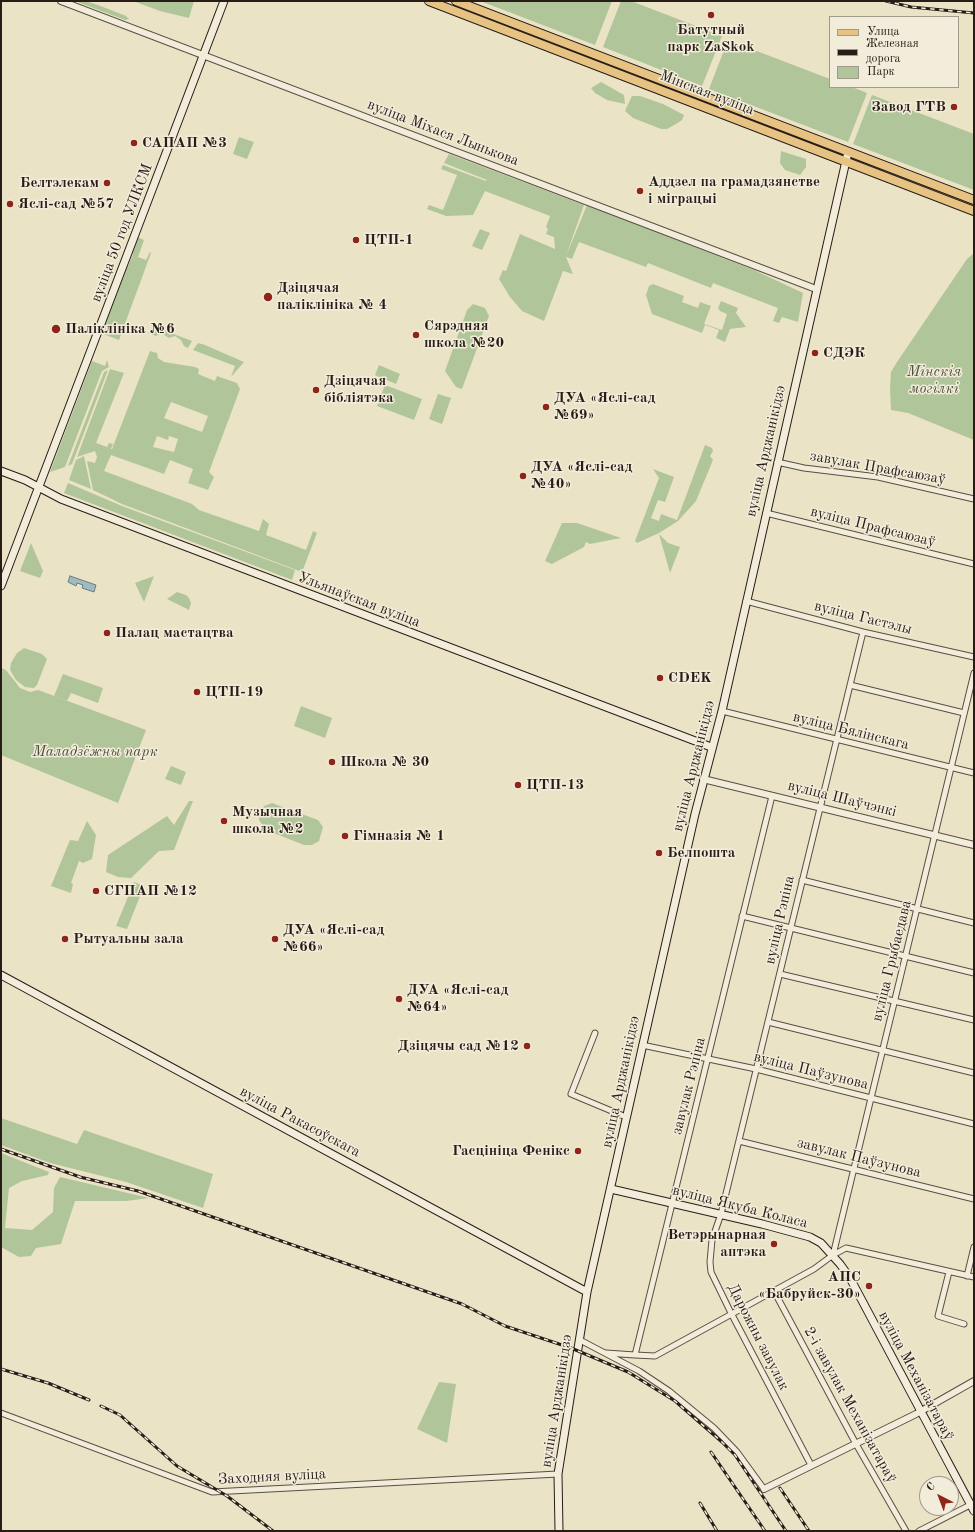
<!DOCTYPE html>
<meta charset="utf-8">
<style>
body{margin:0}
#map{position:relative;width:975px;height:1532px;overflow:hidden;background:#ebe3c6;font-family:"Old Standard TT",serif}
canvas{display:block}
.frame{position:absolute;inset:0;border:2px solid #281c17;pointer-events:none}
.legend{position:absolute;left:829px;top:16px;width:130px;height:72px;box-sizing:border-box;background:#f2edda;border:1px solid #a1998c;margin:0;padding:5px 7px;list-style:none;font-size:12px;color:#281c17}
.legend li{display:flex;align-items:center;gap:8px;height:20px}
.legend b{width:20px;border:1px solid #a1998c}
.north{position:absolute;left:919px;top:1476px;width:40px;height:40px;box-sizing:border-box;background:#f2edda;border:1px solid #a1998c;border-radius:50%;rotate:318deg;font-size:11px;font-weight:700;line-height:16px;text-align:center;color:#281c17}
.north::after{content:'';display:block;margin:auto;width:14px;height:18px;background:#8f2418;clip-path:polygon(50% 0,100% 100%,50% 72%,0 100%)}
</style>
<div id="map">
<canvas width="975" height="1532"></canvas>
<div class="frame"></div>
<ul class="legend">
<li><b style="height:5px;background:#e6c283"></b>Улица</li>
<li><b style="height:5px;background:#281c17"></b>Железная дорога</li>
<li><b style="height:11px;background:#b1c59a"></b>Парк</li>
</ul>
<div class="north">С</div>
</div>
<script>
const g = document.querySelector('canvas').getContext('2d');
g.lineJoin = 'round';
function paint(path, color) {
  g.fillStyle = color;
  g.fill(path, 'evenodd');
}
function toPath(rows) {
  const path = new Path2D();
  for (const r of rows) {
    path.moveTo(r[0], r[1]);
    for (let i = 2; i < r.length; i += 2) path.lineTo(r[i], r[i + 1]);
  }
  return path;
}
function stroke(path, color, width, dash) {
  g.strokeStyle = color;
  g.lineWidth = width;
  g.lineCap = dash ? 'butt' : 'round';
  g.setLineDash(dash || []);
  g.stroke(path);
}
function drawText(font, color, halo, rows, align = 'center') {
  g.font = font + ' "Old Standard TT",serif';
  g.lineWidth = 3;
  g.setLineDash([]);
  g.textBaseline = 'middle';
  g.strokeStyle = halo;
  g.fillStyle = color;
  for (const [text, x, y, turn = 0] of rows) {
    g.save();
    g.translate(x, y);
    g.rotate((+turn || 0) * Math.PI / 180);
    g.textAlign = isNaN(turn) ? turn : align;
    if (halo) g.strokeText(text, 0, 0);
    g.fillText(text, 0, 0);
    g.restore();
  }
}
const green = toPath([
 [75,1,85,1,98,5,126,16,129,19,125,20],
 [133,1,194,1,189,18,160,11],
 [480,1,612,1,595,45],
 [621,1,631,1,722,36,702,86,603,47],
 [728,40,830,79,830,87,852,87,867,93,848,142,709,89],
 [601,82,624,95,625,104,607,100,595,93,591,88],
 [872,95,974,134,974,190,853,144],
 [632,96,640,96,663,104,684,115,682,120,676,124,667,129,661,129,633,118,625,111],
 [239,137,254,142,247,159,233,154],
 [781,151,806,159,806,167,800,175,785,170,780,163],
 [449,154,584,205,566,256,587,205,754,270,803,293,798,322,782,317,779,323,773,321,778,308,713,283,711,288,648,263,646,267,579,242,572,259,566,257,573,274,563,271,544,321,522,311,510,297,499,279,503,270,506,271,520,234,555,249,554,237,546,234,548,229,546,227,550,216,485,191,473,215,446,216,427,209,429,205,443,210,457,175,441,169,443,165,486,181,487,180,444,163],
 [480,229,490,233,482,250,472,246],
 [135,236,144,240,138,257,146,260,150,252,151,253,119,340,98,332,122,268,128,266,133,254,130,249],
 [974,253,974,440,908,413,891,410,890,389,891,372,897,362,967,259],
 [653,284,684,296,682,302,698,308,700,302,711,306,704,324,722,330,727,314,720,311,718,308,721,301,738,308,736,313,746,327,730,329,725,342,716,338,719,330,705,325,702,333,652,314,646,295,649,286],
 [473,304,485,308,489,316,462,389,456,387,445,371,467,310],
 [158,328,192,341,188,348,184,346,181,340,175,336,169,338,161,333,156,336,148,333],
 [198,343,205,345,244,362,231,377,235,366,193,350],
 [150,351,157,353,158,358,164,362,195,367,199,369,198,374,215,381,217,376,237,383,240,389,209,472,214,477,208,490,188,483,193,469,170,460,164,474,111,455,104,471,192,504,199,510,259,531,263,519,269,524,266,535,306,550,313,531,317,533,302,572,122,504,93,490,87,461,95,463,97,457,95,451,77,457,110,369,124,373,96,443,107,447,109,443,113,444,111,449,112,449],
 [171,402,208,416,202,432,164,418],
 [157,436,168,440,169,436,178,439,174,452,153,447],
 [107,360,109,367,102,371,65,467,50,472,92,361,105,366],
 [379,365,400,374,396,384,375,375],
 [108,370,72,464,68,466,104,372],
 [385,385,422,399,414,420,377,406],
 [438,394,451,398,442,424,429,419],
 [705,445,712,448,713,451,710,456,713,460,696,501,678,521,659,533,637,543,635,541,659,478,653,469,674,477,665,502,658,500,651,518,659,521,661,514,677,520],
 [84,456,91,489,69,480,76,460],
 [68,483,122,506,295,570,292,580,64,493],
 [562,523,577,523,621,538,590,544,586,542,584,547,552,564,545,561],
 [659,534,668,543,680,547,670,573],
 [31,543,43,571,40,578,20,571],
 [154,576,144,602,135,583],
 [177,592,186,595,189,598,191,603,189,610,167,599],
 [24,648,42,654,47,659,37,685,34,688,25,687,16,680,10,670,11,663,17,653],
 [1,668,6,670,20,688,30,692,38,690,146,730,118,803,1,755],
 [63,674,103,688,98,703,71,693,67,701,54,696],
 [301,706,332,718,325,738,294,726],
 [171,766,186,772,181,785,165,779],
 [189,801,193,801,174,850,159,851,131,878,118,877,106,872,108,855,167,816,174,825],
 [272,803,318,820,323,827,319,841,312,845,304,845,266,830,259,820,259,816,264,806],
 [87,821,96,835,92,859,83,863,79,861,71,883,73,884,71,893,51,886,70,840,78,841],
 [134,882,144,886,127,929,116,926],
 [1,1118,77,1144,84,1130,213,1174,203,1208,126,1182,50,1163,1,1145],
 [1,1153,49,1172,48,1175,22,1181,9,1188,5,1228,32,1230,53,1212,54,1188,60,1177,149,1198,126,1201,75,1201,61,1244,36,1248,31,1256,19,1257,1,1247],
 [439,1382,456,1384,447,1443,417,1429]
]);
const water = toPath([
 [70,576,96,585,94,592,82,588,83,585,77,583,76,586,68,582,70,576]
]);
const minor = toPath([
 [777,462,804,468,878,477,974,499],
 [766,513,974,564],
 [746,601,863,632,974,657],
 [850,685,964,713],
 [722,711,974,773],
 [802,880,974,923],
 [742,916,974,973],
 [780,974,974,1020],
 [768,1022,974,1073],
 [595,1033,571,1094,626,1117],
 [642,1045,756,1069,974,1124],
 [739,1141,974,1199],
 [833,1255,974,673],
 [949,1272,938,1316,964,1324],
 [967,1276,974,1247],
 [774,1291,856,1444,906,1531],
 [580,1340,639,1371,669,1391,714,1428,737,1452,764,1489],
 [606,1353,635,1355,772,796],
 [635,1355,655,1356,814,1269,833,1255,846,1248,974,1277],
 [1,1413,212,1492,558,1474],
 [811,1465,731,1313,711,1272,710,1262,712,1240,721,1214,863,632],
 [919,1531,974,1503]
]);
const tertiary = toPath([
 [61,1,816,289],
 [703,779,974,845],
 [764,1489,916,1414,974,1381]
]);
const secondary = toPath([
 [1,471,25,480,61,499,711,747],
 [1,586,224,1],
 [1,975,587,1292],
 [611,1189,762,1224,810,1237,821,1243,840,1264,850,1278,974,1511],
 [559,1531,558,1474,587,1292,695,814,722,711,848,152]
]);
const primary = toPath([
 [429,1,974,211],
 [456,1,974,200]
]);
const rail = toPath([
 [886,1,911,7,974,13],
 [1,1149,80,1177,138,1191,462,1304,505,1326,571,1348,628,1372,675,1401,722,1442,735,1455,786,1531],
 [1,1369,48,1383,89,1400],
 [101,1406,120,1415,177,1466,227,1496,273,1531],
 [711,1452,765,1531],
 [780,1488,809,1531],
 [700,1503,717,1531]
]);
const markers = [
 [711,15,4,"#8f2418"],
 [954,107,4,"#8f2418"],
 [134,143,4,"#8f2418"],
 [107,183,4,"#8f2418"],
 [640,191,4,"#8f2418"],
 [10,204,4,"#8f2418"],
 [356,240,4,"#8f2418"],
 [268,297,5,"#8f2418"],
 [56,329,5,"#8f2418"],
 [416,335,4,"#8f2418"],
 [815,353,4,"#8f2418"],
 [316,390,4,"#8f2418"],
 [546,407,4,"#8f2418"],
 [523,476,4,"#8f2418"],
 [107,633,4,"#8f2418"],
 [660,678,4,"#8f2418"],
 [197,692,4,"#8f2418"],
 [332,762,4,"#8f2418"],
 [518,785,4,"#8f2418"],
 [224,821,4,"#8f2418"],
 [345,836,4,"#8f2418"],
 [659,853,4,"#8f2418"],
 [96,891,4,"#8f2418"],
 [65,939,4,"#8f2418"],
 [275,939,4,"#8f2418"],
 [399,999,4,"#8f2418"],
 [527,1046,4,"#8f2418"],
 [578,1151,4,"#8f2418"],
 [774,1244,4,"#8f2418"],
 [869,1286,4,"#8f2418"]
];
const poiNames = [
 ["Батутный",711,30,"center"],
 ["парк ZaSkok",711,47,"center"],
 ["Завод ГТВ",946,107,"right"],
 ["САПАП №3",142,143],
 ["Аддзел па грамадзянстве",648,182],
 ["і міграцыі",648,199],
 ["Белтэлекам",99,183,"right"],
 ["Яслі-сад №57",18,204],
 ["ЦТП-1",364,240],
 ["Дзіцячая",277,288],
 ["паліклініка № 4",277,305],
 ["Сярэдняя",424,326],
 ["школа №20",424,343],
 ["Паліклініка №6",65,329],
 ["СДЭК",823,353],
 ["Дзіцячая",324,381],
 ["бібліятэка",324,398],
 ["ДУА «Яслі-сад",554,398],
 ["№69»",554,415],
 ["ДУА «Яслі-сад",531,467],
 ["№40»",531,484],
 ["Палац мастацтва",115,633],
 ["CDEK",668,678],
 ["ЦТП-19",205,692],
 ["Школа № 30",340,762],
 ["ЦТП-13",526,785],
 ["Музычная",232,812],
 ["школа №2",232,829],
 ["Гімназія № 1",353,836],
 ["Белпошта",667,853],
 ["СГПАП №12",104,891],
 ["ДУА «Яслі-сад",283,930],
 ["№66»",283,947],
 ["Рытуальны зала",73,939],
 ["ДУА «Яслі-сад",407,990],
 ["№64»",407,1007],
 ["Дзіцячы сад №12",519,1046,"right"],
 ["Гасцініца Фенікс",570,1151,"right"],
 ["Ветэрынарная",766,1235,"right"],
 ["аптэка",766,1252,"right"],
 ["АПС",861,1277,"right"],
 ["«Бабруйск-30»",861,1294,"right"]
];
const streetNames = [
 ["Мінская вуліца",707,93,21],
 ["вуліца Міхася Лынькова",443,133,21],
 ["вуліца 50 год УЛКСМ",122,233,-69],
 ["вуліца Арджанікідзэ",766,451,-77],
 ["завулак Прафсаюзаў",878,468,10],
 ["вуліца Прафсаюзаў",873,527,14],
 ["Ульянаўская вуліца",359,600,21],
 ["вуліца Гастэлы",863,618,14],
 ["вуліца Бялінскага",851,731,14],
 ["вуліца Арджанікідзэ",694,766,-76],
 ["вуліца Шаўчэнкі",842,799,14],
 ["вуліца Рэпіна",780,920,-77],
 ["вуліца Грыбаедава",892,961,-76],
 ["вуліца Паўзунова",811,1071,14],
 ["вуліца Арджанікідзэ",621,1082,-78],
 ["завулак Рэпіна",689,1086,-76],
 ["вуліца Ракасоўскага",300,1122,28],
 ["завулак Паўзунова",859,1158,14],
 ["вуліца Якуба Коласа",740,1207,14],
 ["Дарожны завулак",758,1337,63],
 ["вуліца Механізатараў",916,1376,62],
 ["вуліца Арджанікідзэ",557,1401,-81],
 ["2-і завулак Механізатараў",850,1405,61],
 ["Заходняя вуліца",272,1477,-3]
];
const parkNames = [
 ["Мінскія",934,372],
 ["могілкі",934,389],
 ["Маладзёжны парк",95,752]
];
paint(green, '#b1c59a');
paint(water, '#9ebbbf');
stroke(water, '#6f7b7c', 1);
stroke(minor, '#594e43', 7);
stroke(tertiary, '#594e43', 8);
stroke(secondary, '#281c17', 9);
stroke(primary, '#281c17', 10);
stroke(minor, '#f2edda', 5);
stroke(tertiary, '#f2edda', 6);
stroke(secondary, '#f2edda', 7);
stroke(primary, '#e6c283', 8);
stroke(rail, '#281c17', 3);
stroke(rail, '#f2edda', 1.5, [4.5]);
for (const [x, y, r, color] of markers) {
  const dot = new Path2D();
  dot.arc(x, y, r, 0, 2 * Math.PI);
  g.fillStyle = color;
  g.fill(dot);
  stroke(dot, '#f2edda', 1.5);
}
drawText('bold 15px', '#281c17', '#f2edda', poiNames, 'left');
drawText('15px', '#281c17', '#f2edda', streetNames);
drawText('italic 15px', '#514f3e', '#f2edda', parkNames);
</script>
